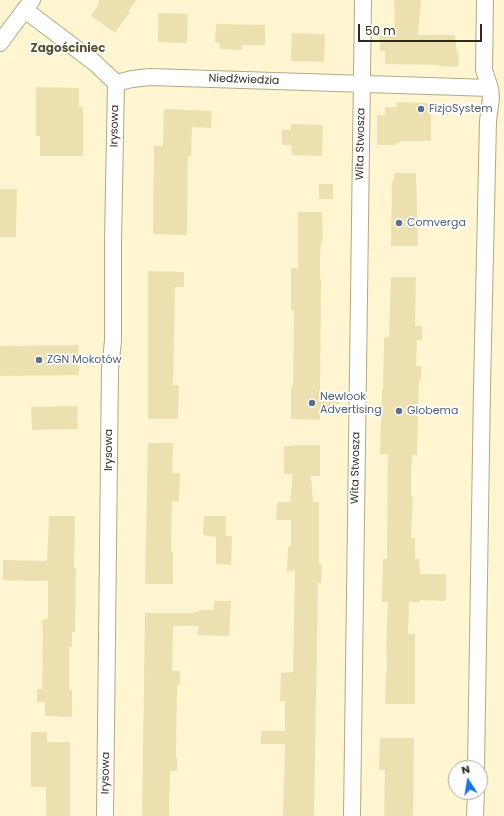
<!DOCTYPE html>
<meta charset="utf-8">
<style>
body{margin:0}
#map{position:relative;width:504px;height:816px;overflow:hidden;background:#fff5d0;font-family:Poppins,sans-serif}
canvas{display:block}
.north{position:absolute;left:448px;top:760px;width:40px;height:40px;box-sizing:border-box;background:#fff;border:1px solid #acaaa5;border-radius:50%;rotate:348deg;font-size:11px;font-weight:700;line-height:16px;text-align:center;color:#2f2b1d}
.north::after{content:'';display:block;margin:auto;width:14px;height:18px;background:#1c75de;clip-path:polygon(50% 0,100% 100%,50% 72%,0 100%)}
.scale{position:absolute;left:358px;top:24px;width:124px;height:18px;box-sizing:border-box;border:2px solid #2f2b1d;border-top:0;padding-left:5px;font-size:12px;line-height:14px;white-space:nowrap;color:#2f2b1d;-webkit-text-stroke:3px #fff;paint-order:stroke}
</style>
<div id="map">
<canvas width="504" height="816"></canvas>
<div class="north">N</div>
<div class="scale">50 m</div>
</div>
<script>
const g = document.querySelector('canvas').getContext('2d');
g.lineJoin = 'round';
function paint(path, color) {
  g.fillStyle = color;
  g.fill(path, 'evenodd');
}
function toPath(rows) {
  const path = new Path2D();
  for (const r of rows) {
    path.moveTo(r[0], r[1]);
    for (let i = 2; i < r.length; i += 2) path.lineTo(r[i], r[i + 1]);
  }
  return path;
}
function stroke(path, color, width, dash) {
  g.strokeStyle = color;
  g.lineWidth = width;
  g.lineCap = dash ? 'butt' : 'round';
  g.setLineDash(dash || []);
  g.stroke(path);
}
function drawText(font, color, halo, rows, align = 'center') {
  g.font = font + ' Poppins,sans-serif';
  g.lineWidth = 3.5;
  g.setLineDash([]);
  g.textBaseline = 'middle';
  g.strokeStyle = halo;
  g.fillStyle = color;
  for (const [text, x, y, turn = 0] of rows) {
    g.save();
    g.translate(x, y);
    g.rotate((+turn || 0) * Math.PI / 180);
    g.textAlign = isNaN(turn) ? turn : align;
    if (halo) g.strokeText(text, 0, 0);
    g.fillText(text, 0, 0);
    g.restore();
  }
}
const building = toPath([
 [99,0,136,0,128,12,130,12,115,33,91,16,98,5],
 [394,0,421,0,418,35,455,35,457,53,459,53,458,67,439,66,439,65,385,64,385,51,380,51,380,36,395,36],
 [158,13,188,14,187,43,158,42],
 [216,24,265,25,265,45,242,45,242,50,220,49,220,43,215,42],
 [292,33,325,34,324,62,291,61],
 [36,87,79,88,79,107,83,107,83,156,40,156,40,136,36,136],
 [396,102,431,103,431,141,402,141,393,145,377,145,377,115,385,115,385,107,397,107],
 [164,109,212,111,211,128,192,127,191,156,188,156,187,235,153,234,154,146,163,146],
 [294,124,323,125,322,156,292,155,291,145,282,145,282,130,291,130,291,125],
 [394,173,416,173,418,246,391,246,392,181,394,181],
 [319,184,333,184,333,199,319,199],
 [0,189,17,189,16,237,0,237],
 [298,212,322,212,323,242,321,243,320,252,320,279,321,279,320,398,342,403,320,409,320,420,291,419,291,387,293,387,294,311,291,310,291,268,298,268],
 [148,271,184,272,184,287,175,287,173,385,179,385,178,419,148,419],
 [391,277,416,277,415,326,422,326,422,340,417,340,416,366,421,366,421,380,419,380,417,455,412,455,412,465,411,465,411,497,413,497,411,538,415,538,415,559,419,559,420,574,446,574,446,601,420,600,420,602,409,602,408,634,415,634,415,704,385,704,387,651,386,651,388,602,382,602,383,559,387,559,388,454,380,454,382,390,383,390,384,338,389,337],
 [78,345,79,375,0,376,0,346],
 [77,406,78,429,32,430,31,407],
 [148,443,173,443,172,473,180,473,179,502,172,501,171,551,173,551,173,584,145,584],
 [294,445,320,445,320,476,311,476,313,502,319,502,319,564,322,564,321,583,318,583,314,816,283,816,285,744,261,744,261,731,285,731,285,701,280,701,281,673,293,672,295,570,287,572,288,546,291,547,291,520,276,520,277,502,290,502,293,474,284,474,284,446,294,446],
 [49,516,75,516,74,568,76,568,75,632,72,632,72,647,69,647,69,690,72,690,72,717,45,716,45,702,37,702,37,689,42,689,43,629,42,621,48,618,48,581,3,580,3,560,47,561],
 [204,516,226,516,226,536,232,536,231,565,216,564,216,537,203,535],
 [214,601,231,601,229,636,197,635,198,626,173,626,172,671,180,671,180,685,177,685,176,758,177,758,177,771,170,771,169,816,142,816,145,613,193,613,193,612,198,612,198,610,214,610],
 [31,732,47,732,47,742,70,742,70,816,46,816,46,787,31,787],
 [380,738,414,738,413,816,384,816,385,770,379,770]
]);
const minor = toPath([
 [25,10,95,63,116,83],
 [0,43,32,0],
 [116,83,132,79,150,77,490,88],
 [476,768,482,388,488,121,491,98,490,88,484,70,485,0],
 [105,816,110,369,113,341,113,241,116,83],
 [352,816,363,0],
 [475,816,476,792]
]);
const markers = [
 [421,109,4,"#5c6f8a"],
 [399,223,4,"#5c6f8a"],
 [39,360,4,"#5c6f8a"],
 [312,403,4,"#5c6f8a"],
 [399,411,4,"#5c6f8a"]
];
const streetNames = [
 ["Niedźwiedzia",244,80,2],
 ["Irysowa",115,126,-89],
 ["Wita Stwosza",361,144,-89],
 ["Irysowa",109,450,-90],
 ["Wita Stwosza",356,468,-89],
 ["Irysowa",106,773,-89]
];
const serviceNames = [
 ["FizjoSystem",429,109],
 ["Comverga",407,223],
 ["ZGN Mokotów",47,360],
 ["Newlook",320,397],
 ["Advertising",320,410],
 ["Globema",407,411]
];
const neighbourhoodNames = [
 ["Zagościniec",68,49]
];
paint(building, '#ece0b0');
stroke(minor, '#b2a986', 18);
stroke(minor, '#fff', 16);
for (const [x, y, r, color] of markers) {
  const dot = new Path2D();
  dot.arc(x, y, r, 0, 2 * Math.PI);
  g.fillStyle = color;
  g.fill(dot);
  stroke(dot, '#fff', 1.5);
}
drawText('11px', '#2f2b1d', '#fff', streetNames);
drawText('11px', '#4e5e75', '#fff', serviceNames, 'left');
drawText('bold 12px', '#5a5131', '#fff', neighbourhoodNames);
</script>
